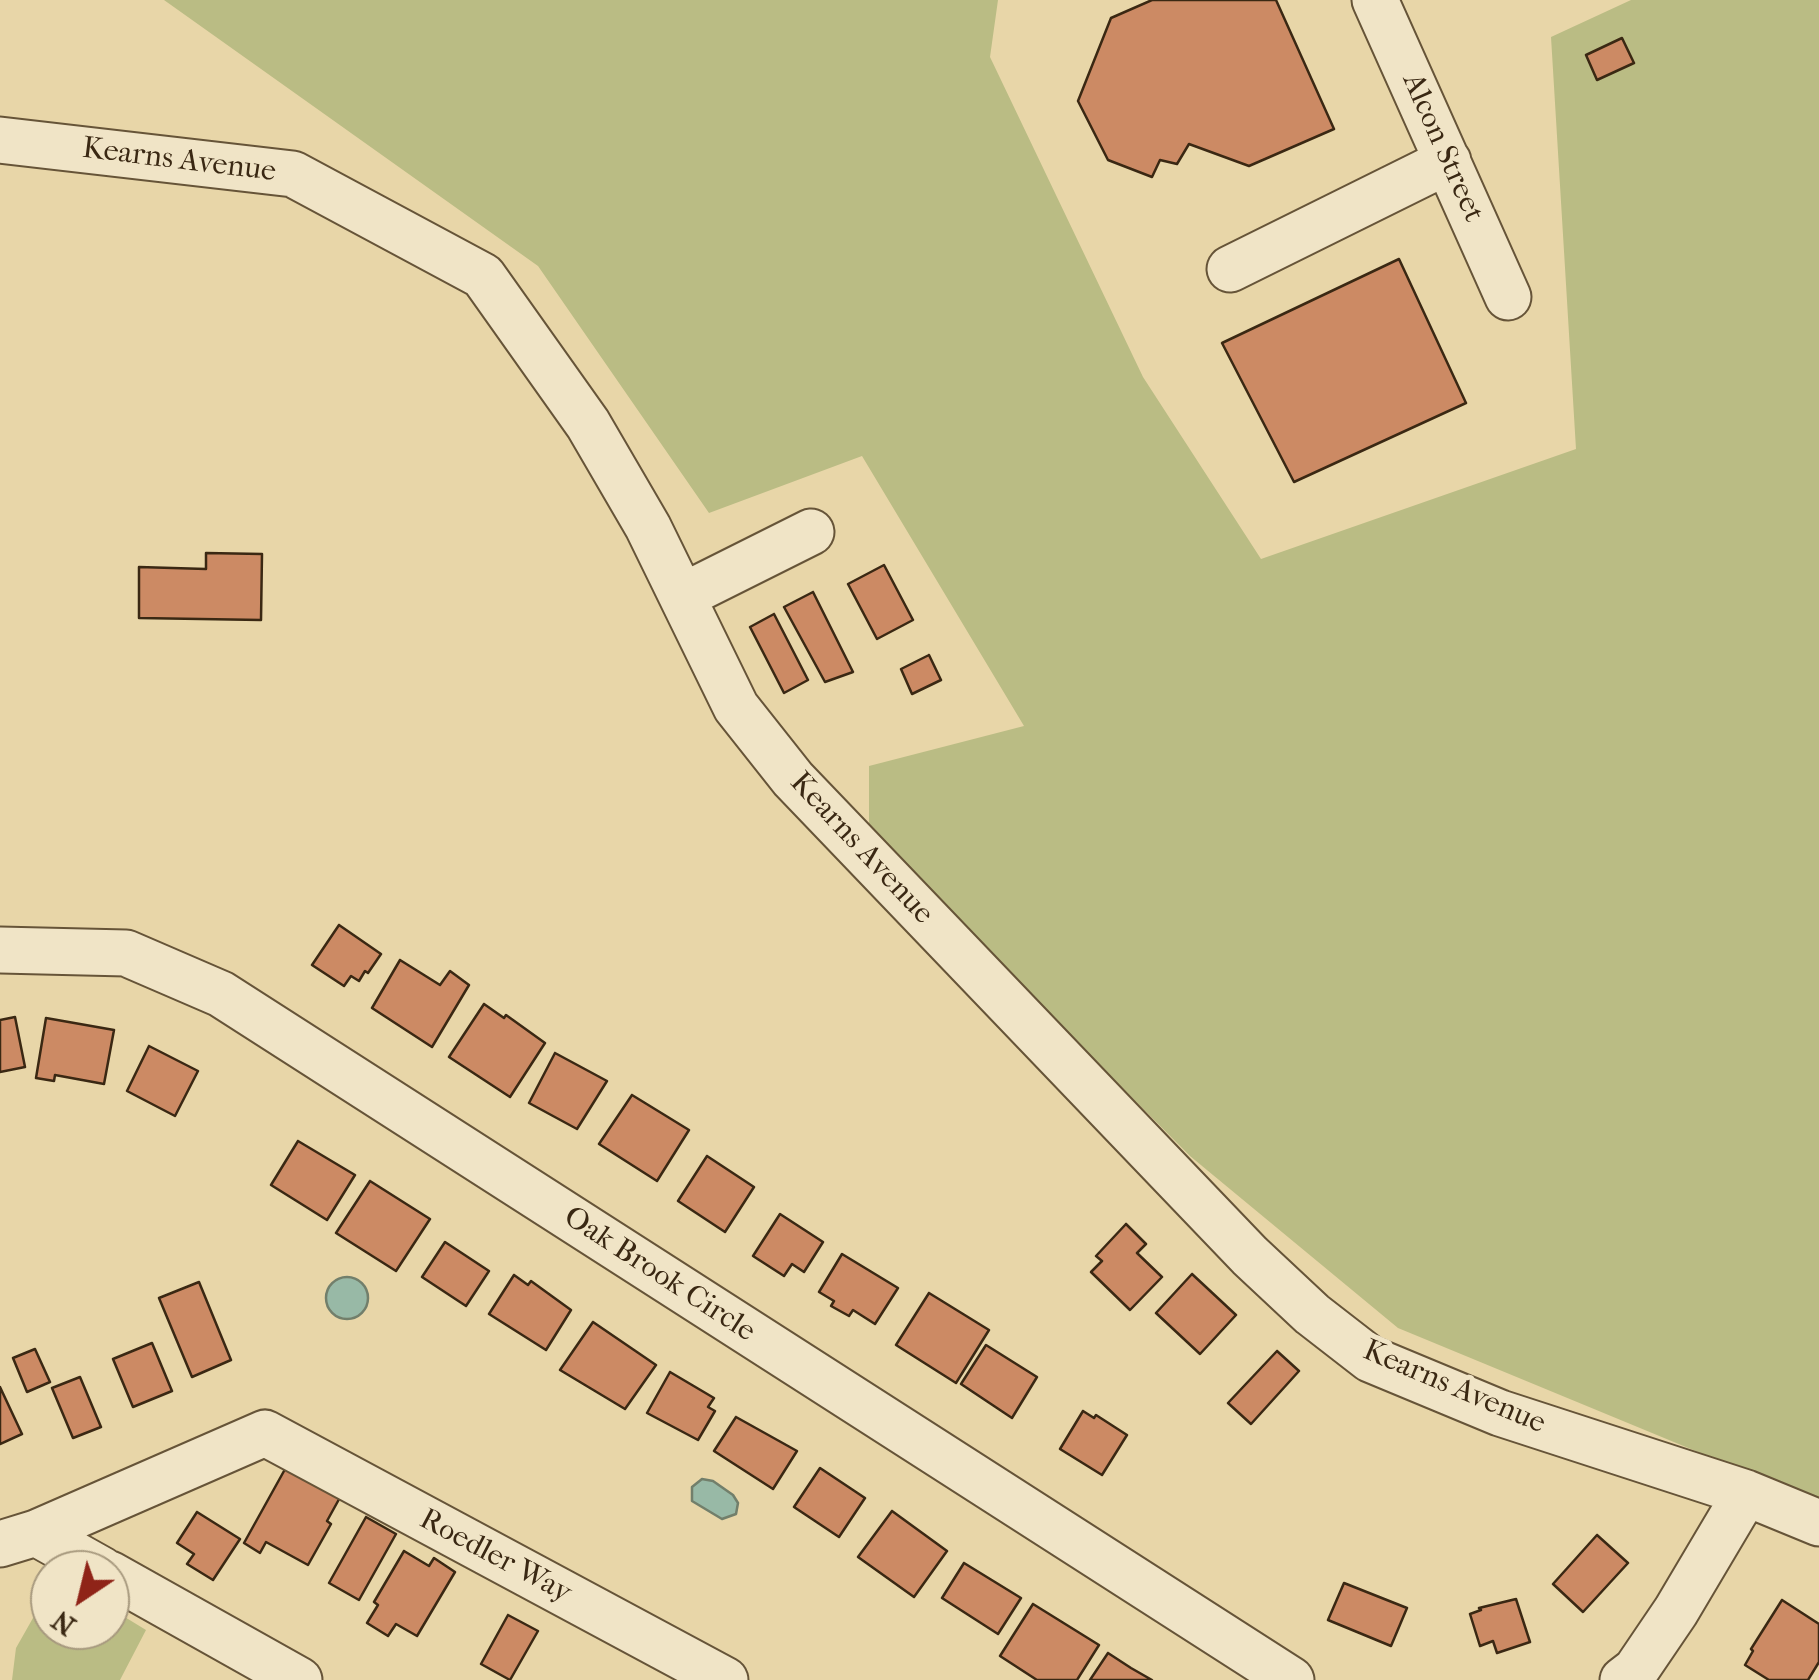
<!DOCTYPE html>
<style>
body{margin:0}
#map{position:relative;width:1819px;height:1680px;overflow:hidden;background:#e8d6a8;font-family:"IM FELL French Canon",serif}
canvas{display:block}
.north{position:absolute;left:30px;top:1550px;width:100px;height:100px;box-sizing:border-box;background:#f0e4c6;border:2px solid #a7997e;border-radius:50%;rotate:215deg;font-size:28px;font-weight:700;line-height:40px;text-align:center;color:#3a2813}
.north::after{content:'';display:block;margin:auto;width:35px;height:45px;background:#8f2418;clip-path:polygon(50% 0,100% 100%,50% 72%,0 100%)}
</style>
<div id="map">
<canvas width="1819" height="1680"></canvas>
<div class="north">N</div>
</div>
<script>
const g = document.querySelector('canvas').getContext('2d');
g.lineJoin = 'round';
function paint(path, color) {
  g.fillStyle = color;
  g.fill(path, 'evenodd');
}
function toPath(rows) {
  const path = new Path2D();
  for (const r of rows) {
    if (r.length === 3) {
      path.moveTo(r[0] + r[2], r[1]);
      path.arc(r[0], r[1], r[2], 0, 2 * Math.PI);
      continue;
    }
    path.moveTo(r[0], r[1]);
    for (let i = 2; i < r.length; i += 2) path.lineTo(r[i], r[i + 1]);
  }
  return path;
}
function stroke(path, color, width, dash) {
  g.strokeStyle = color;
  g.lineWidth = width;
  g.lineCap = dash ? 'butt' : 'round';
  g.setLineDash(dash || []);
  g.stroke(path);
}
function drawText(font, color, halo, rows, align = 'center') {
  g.font = font + ' "IM FELL French Canon",serif';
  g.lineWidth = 10;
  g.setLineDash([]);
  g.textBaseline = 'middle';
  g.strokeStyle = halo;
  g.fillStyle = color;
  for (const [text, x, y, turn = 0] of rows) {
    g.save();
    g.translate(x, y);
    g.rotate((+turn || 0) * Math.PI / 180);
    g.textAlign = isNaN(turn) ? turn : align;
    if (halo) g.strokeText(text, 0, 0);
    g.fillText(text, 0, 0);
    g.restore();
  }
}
const green = toPath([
 [164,0,998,0,990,57,1143,377,1261,559,1576,449,1551,37,1631,0,1819,0,1819,1502,1398,1328,1190,1156,869,833,869,766,1024,726,862,456,709,513,538,266],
 [50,1588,50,1630,110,1630,110,1608,146,1630,120,1680,12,1680,16,1648]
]);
const water = toPath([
 [347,1298,21],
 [702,1479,713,1481,733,1495,738,1503,736,1514,722,1519,692,1501,692,1487,702,1479]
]);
const building = toPath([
 [1152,0,1276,0,1334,129,1249,166,1189,144,1177,164,1160,160,1152,177,1108,160,1078,101,1111,18,1152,0],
 [1622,38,1634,63,1597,80,1586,55,1622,38],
 [1399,259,1466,403,1294,482,1222,343,1399,259],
 [206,553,262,554,261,620,139,618,139,567,206,569,206,553],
 [884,565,913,620,877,639,848,584,884,565],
 [813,592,853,672,825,682,784,607,813,592],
 [774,614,808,680,784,693,750,627,774,614],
 [929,655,941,680,912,694,901,669,929,655],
 [339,925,381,954,368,973,365,971,359,981,351,976,344,986,312,965,339,925],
 [400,960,440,985,450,971,469,985,432,1047,372,1008,400,960],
 [484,1004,504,1018,506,1015,545,1043,510,1097,449,1057,484,1004],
 [15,1017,25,1067,0,1072,0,1020,15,1017],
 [46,1018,114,1030,104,1084,55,1075,54,1081,36,1078,46,1018],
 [149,1046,198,1071,175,1116,127,1091,149,1046],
 [555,1053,607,1081,577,1129,529,1103,555,1053],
 [632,1095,689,1130,657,1181,599,1144,632,1095],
 [298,1141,355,1175,327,1220,271,1185,298,1141],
 [707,1156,754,1187,725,1232,678,1201,707,1156],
 [370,1181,430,1219,396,1271,336,1233,370,1181],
 [780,1214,823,1242,804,1272,792,1264,784,1276,753,1256,780,1214],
 [1126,1224,1146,1244,1137,1253,1162,1277,1130,1310,1091,1272,1102,1261,1096,1256,1126,1224],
 [445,1242,489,1271,466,1306,422,1277,445,1242],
 [842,1254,898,1288,875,1324,853,1310,849,1316,831,1306,834,1301,819,1292,842,1254],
 [1192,1274,1236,1315,1200,1354,1156,1313,1192,1274],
 [514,1275,528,1285,531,1281,571,1310,546,1350,489,1314,514,1275],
 [199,1282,231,1360,192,1377,159,1298,199,1282],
 [929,1293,989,1330,956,1383,896,1345,929,1293],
 [593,1322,656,1365,625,1409,560,1370,593,1322],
 [152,1343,172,1391,133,1407,113,1359,152,1343],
 [986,1345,1037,1377,1012,1418,961,1384,986,1345],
 [35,1349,50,1382,27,1392,13,1358,35,1349],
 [1277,1351,1299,1371,1251,1424,1228,1403,1277,1351],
 [670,1372,714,1398,708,1407,715,1411,698,1440,647,1413,670,1372],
 [80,1377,101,1427,73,1438,52,1388,80,1377],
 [0,1387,22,1434,0,1444,0,1387],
 [1083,1411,1094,1418,1096,1415,1127,1435,1102,1475,1060,1449,1083,1411],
 [736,1417,797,1451,773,1489,714,1451,736,1417],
 [289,1462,343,1492,327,1521,331,1524,308,1565,266,1542,260,1553,244,1543,289,1462],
 [820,1468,865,1498,839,1537,794,1507,820,1468],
 [892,1511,947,1551,914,1597,858,1557,892,1511],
 [197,1512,240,1539,213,1580,187,1564,194,1554,177,1543,197,1512],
 [366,1517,396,1534,359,1600,329,1583,366,1517],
 [1597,1535,1628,1563,1583,1612,1553,1584,1597,1535],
 [404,1551,429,1566,434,1558,455,1572,417,1636,396,1624,388,1636,367,1623,378,1605,374,1602,404,1551],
 [964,1563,1021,1598,998,1634,942,1598,964,1563],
 [1344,1583,1407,1608,1391,1646,1328,1620,1344,1583],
 [1516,1599,1530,1642,1497,1653,1493,1641,1480,1646,1470,1614,1481,1610,1479,1608,1516,1599],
 [1782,1600,1819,1624,1819,1662,1808,1680,1769,1680,1745,1665,1753,1651,1751,1649,1782,1600],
 [1033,1604,1099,1645,1077,1680,1037,1680,1000,1656,1033,1604],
 [508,1615,538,1631,510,1680,481,1664,508,1615],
 [1108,1653,1131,1668,1152,1680,1090,1680,1108,1653]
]);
const minor = toPath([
 [1375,0,1508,297],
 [0,140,293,174,483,276,588,424,648,527,736,707,793,779,1250,1256,1312,1314,1370,1359,1500,1413,1746,1493,1819,1523],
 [1230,269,1448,161],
 [683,596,811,532],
 [0,950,126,953,221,994,1291,1680],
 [36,1533,102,1570],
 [0,1544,36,1533,265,1433,725,1680],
 [110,1574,299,1680],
 [1623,1680,1636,1670,1676,1611,1746,1493]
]);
const streetNames = [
 ["Alcon Street",1442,148,66],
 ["Kearns Avenue",179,161,7],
 ["Kearns Avenue",861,849,47],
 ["Oak Brook Circle",659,1275,33],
 ["Kearns Avenue",1454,1388,23],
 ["Roedler Way",495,1557,28]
];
paint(green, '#babc84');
paint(water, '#98b9a6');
stroke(water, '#727f6b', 2.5);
paint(building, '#cc8a64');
stroke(building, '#3a2813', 2.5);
stroke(minor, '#665438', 49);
stroke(minor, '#f0e4c6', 45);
drawText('30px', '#3a2813', '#f0e4c6', streetNames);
</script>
